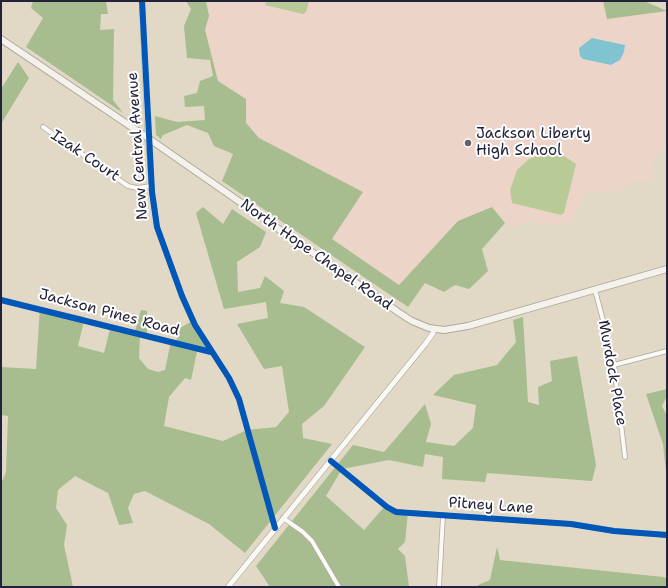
<!DOCTYPE html>
<style>
body{margin:0}
#map{position:relative;width:668px;height:588px;overflow:hidden;background:#e1d8c5;font-family:"Shantell Sans",sans-serif}
canvas{display:block}
.frame{position:absolute;inset:0;border:2px solid #22223b;pointer-events:none}
</style>
<div id="map">
<canvas width="668" height="588"></canvas>
<div class="frame"></div>
</div>
<script>
const g = document.querySelector('canvas').getContext('2d');
g.lineJoin = 'round';
function paint(path, color) {
  g.fillStyle = color;
  g.fill(path, 'evenodd');
}
function toPath(rows) {
  const path = new Path2D();
  for (const r of rows) {
    path.moveTo(r[0], r[1]);
    for (let i = 2; i < r.length; i += 2) path.lineTo(r[i], r[i + 1]);
  }
  return path;
}
function stroke(path, color, width, dash) {
  g.strokeStyle = color;
  g.lineWidth = width;
  g.lineCap = dash ? 'butt' : 'round';
  g.setLineDash(dash || []);
  g.stroke(path);
}
function drawText(font, color, halo, rows, align = 'center') {
  g.font = font + ' "Shantell Sans",sans-serif';
  g.lineWidth = 4;
  g.setLineDash([]);
  g.textBaseline = 'middle';
  g.strokeStyle = halo;
  g.fillStyle = color;
  for (const [text, x, y, turn = 0] of rows) {
    g.save();
    g.translate(x, y);
    g.rotate((+turn || 0) * Math.PI / 180);
    g.textAlign = isNaN(turn) ? turn : align;
    if (halo) g.strokeText(text, 0, 0);
    g.fillText(text, 0, 0);
    g.restore();
  }
}
const built = toPath([
 [206,1,603,1,607,19,667,11,667,149,664,148,652,162,653,180,628,182,624,190,586,192,570,222,547,225,531,221,512,227,505,223,492,207,458,221,399,285,332,239,363,192,259,138,246,123,246,99,218,81,205,30,209,16]
]);
const green = toPath([
 [266,1,309,1,306,12,303,14,265,5],
 [542,154,564,156,576,164,564,213,561,215,512,203,510,190,517,170,529,159]
]);
const forest = toPath([
 [33,1,106,1,108,14,101,14,100,30,114,29,113,100,123,113,26,47,43,18,31,8],
 [186,1,206,1,209,16,205,30,218,81,246,99,246,123,259,138,363,192,332,239,399,285,458,221,492,207,505,223,482,249,488,271,469,289,455,285,444,292,425,283,408,307,222,181,233,154,214,146,208,133,187,125,163,135,161,139,156,135,155,116,177,122,205,120,204,106,185,107,184,96,197,93,200,81,213,76,210,60,187,58,184,26,191,9],
 [603,1,644,1,667,11,607,19],
 [18,62,29,78,1,124,1,89],
 [203,207,223,224,232,209,266,232,260,247,237,262,238,292,260,288,265,276,284,291,280,303,304,307,365,347,324,406,302,424,303,438,332,444,245,553,209,524,145,491,134,494,128,508,133,523,119,525,108,493,75,476,58,490,56,508,67,525,64,545,73,587,1,587,1,484,6,472,8,416,1,415,1,367,36,369,40,307,85,317,78,346,104,353,111,325,135,331,141,310,147,311,147,336,140,335,139,358,148,369,158,372,165,370,171,341,176,342,180,328,192,321,211,351,198,347,191,380,185,378,169,397,164,426,223,441,247,430,276,427,289,412,282,366,264,369,237,324,268,318,266,302,224,309,196,213],
 [523,317,528,402,539,405,538,387,552,381,550,361,577,356,596,465,592,481,487,473,485,482,442,479,443,457,425,454,423,467,389,460,342,469,326,496,364,530,386,505,408,512,405,542,398,549,405,556,409,587,270,587,256,566,353,445,384,452,425,404,431,424,426,442,454,446,473,428,476,405,433,395,454,375,497,365,516,342,513,320],
 [667,389,667,396,662,406,667,416,667,481,663,444,646,394],
 [497,547,500,560,663,577,667,578,667,587,478,587,478,585,490,580]
]);
const water = toPath([
 [592,38,625,45,624,52,620,60,611,65,583,59,580,56,579,48]
]);
const stream = toPath([
 [574,1,574,2]
]);
const minor = toPath([
 [43,127,128,186,137,188,151,186],
 [148,138,152,192,157,227,182,296,195,325,229,378,239,399,275,528],
 [595,290,608,339,614,365,625,457],
 [1,300,211,352],
 [614,365,667,351],
 [331,461,387,507,396,512,571,524,614,531,667,535],
 [283,518,303,532,312,541,339,587],
 [439,587,443,516]
]);
const tertiary = toPath([
 [142,1,148,138],
 [228,587,426,343,433,333]
]);
const secondary = toPath([
 [1,39,148,138,398,312,412,321,429,328,444,330,468,326,667,269]
]);
const cycleway = toPath([
 [142,1,152,192,157,227,182,296,195,325,229,378,239,399,275,528],
 [1,300,211,352],
 [331,461,387,507,396,512,571,524,614,531,667,535]
]);
const markers = [
 [468,143,4,"#65626b"]
];
const poiNames = [
 ["Jackson Liberty",476,134],
 ["High School",476,151]
];
const streetNames = [
 ["New Central Avenue",138,146,-94],
 ["Izak Court",85,156,34],
 ["North Hope Chapel Road",316,255,35],
 ["Jackson Pines Road",109,313,15],
 ["Murdock Place",612,373,80],
 ["Pitney Lane",491,506,4]
];
paint(built, '#edd4c9');
paint(green, '#b8cb96');
paint(forest, '#a7bd8f');
paint(water, '#80c3d1');
stroke(stream, '#80c3d1', 1);
stroke(minor, '#ada89e', 5.5);
stroke(tertiary, '#ada89e', 6);
stroke(secondary, '#ada89e', 8);
stroke(minor, '#faf9f6', 4);
stroke(tertiary, '#faf9f6', 5);
stroke(secondary, '#f5f1eb', 6);
stroke(cycleway, '#0057b8', 6);
for (const [x, y, r, color] of markers) {
  const dot = new Path2D();
  dot.arc(x, y, r, 0, 2 * Math.PI);
  g.fillStyle = color;
  g.fill(dot);
  stroke(dot, '#fff', 1.5);
}
drawText('15px', '#22223b', '#fff', poiNames, 'left');
drawText('15px', '#22223b', '#fff', streetNames);
</script>
